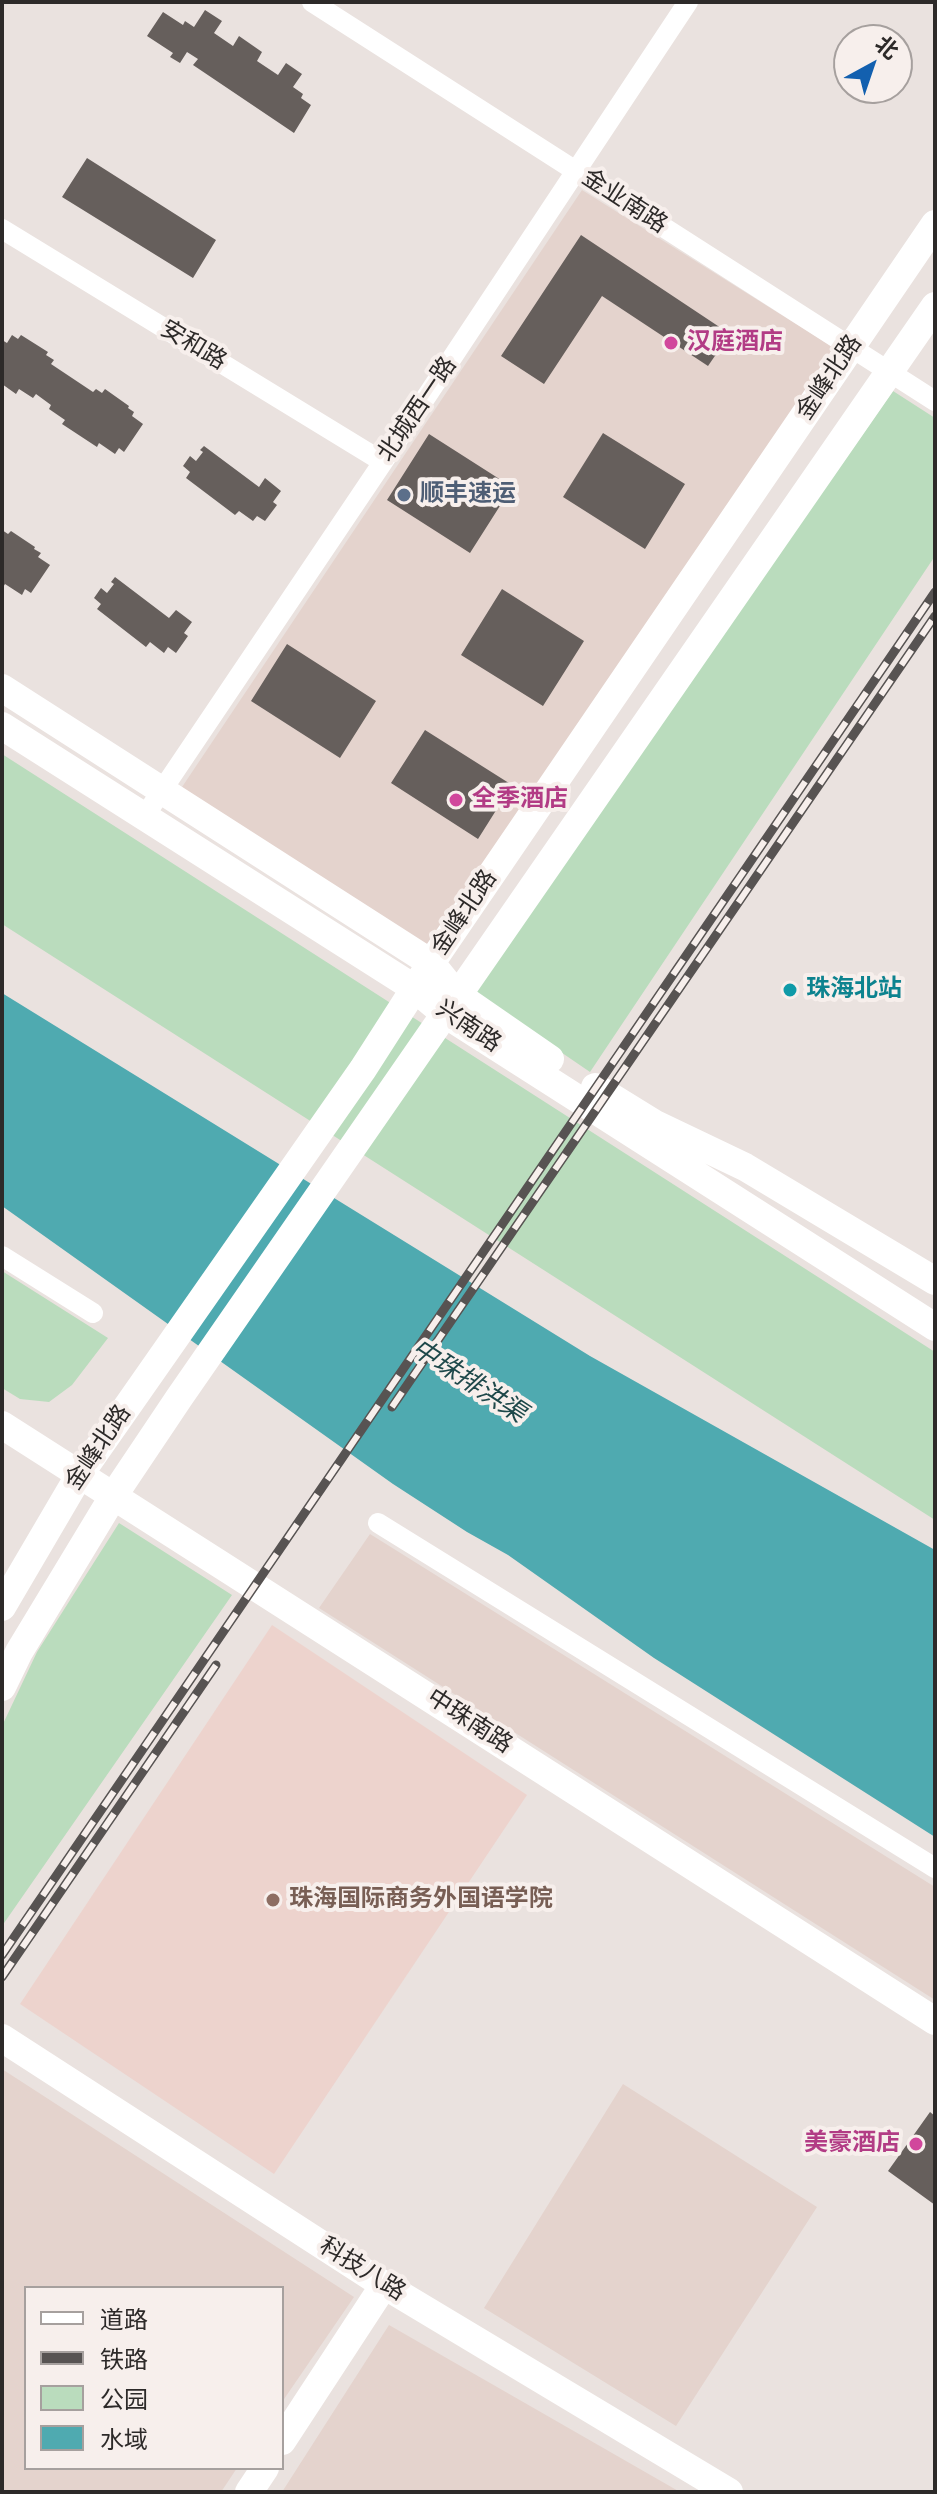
<!DOCTYPE html>
<meta charset="utf-8">
<style>
body{margin:0}
#map{position:relative;width:937px;height:2494px;overflow:hidden;background:#eae2df;font-family:"Source Serif 4","Noto Sans SC",serif}
canvas{display:block}
.frame{position:absolute;inset:0;border:4px solid #2d2a29;pointer-events:none}
.legend{position:absolute;left:24px;top:2286px;width:260px;height:184px;box-sizing:border-box;background:#f7efec;border:2px solid #a6a09e;margin:0;padding:10px 14px;list-style:none;font-size:24px;color:#2d2a29}
.legend li{display:flex;align-items:center;gap:16px;height:40px}
.legend b{width:40px;border:2px solid #a6a09e}
.north{position:absolute;left:833px;top:24px;width:80px;height:80px;box-sizing:border-box;background:#f7efec;border:2px solid #a6a09e;border-radius:50%;rotate:40deg;font-size:22px;font-weight:700;line-height:32px;text-align:center;color:#2d2a29}
.north::after{content:'';display:block;margin:auto;width:28px;height:36px;background:#1360af;clip-path:polygon(50% 0,100% 100%,50% 72%,0 100%)}
</style>
<div id="map">
<canvas width="937" height="2494"></canvas>
<div class="frame"></div>
<ul class="legend">
<li><b style="height:10px;background:#fff"></b>道路</li>
<li><b style="height:10px;background:#575352"></b>铁路</li>
<li><b style="height:22px;background:#badcbd"></b>公园</li>
<li><b style="height:22px;background:#4faab0"></b>水域</li>
</ul>
<div class="north">北</div>
</div>
<script>
const g = document.querySelector('canvas').getContext('2d');
g.lineJoin = 'round';
function paint(path, color) {
  g.fillStyle = color;
  g.fill(path, 'evenodd');
}
function toPath(rows) {
  const path = new Path2D();
  for (const r of rows) {
    path.moveTo(r[0], r[1]);
    for (let i = 2; i < r.length; i += 2) path.lineTo(r[i], r[i + 1]);
  }
  return path;
}
function stroke(path, color, width, dash) {
  g.strokeStyle = color;
  g.lineWidth = width;
  g.lineCap = dash ? 'butt' : 'round';
  g.setLineDash(dash || []);
  g.stroke(path);
}
function drawText(font, color, halo, rows, align = 'center') {
  g.font = font + ' "Source Serif 4","Noto Sans SC",serif';
  g.lineWidth = 8;
  g.setLineDash([]);
  g.textBaseline = 'middle';
  g.strokeStyle = halo;
  g.fillStyle = color;
  for (const [text, x, y, turn = 0] of rows) {
    g.save();
    g.translate(x, y);
    g.rotate((+turn || 0) * Math.PI / 180);
    g.textAlign = isNaN(turn) ? turn : align;
    if (halo) g.strokeText(text, 0, 0);
    g.fillText(text, 0, 0);
    g.restore();
  }
}
const built = toPath([
 [582,190,836,349,427,949,178,793],
 [370,1534,935,1887,935,2000,319,1608],
 [2,2069,354,2297,282,2402,282,2288,26,2288,26,2468,237,2468,221,2492,2,2492],
 [623,2084,817,2207,676,2426,484,2308],
 [389,2325,680,2492,282,2492]
]);
const education = toPath([
 [272,1625,527,1795,274,2174,20,2004]
]);
const green = toPath([
 [893,391,935,418,935,556,590,1072,473,992],
 [2,754,935,1352,935,1520,2,924],
 [2,1271,108,1338,72,1385,49,1402,20,1399,2,1388],
 [119,1523,232,1595,2,1926,2,1726,37,1652]
]);
const water = toPath([
 [2,993,590,1356,935,1550,935,1837,654,1658,508,1555,467,1532,393,1484,2,1206]
]);
const building = toPath([
 [205,10,222,21,214,33,233,46,239,36,262,52,257,61,278,75,286,63,302,74,293,87,303,94,301,98,311,105,294,133,193,65,198,59,187,52,180,63,170,57,173,53,147,36,163,12,183,25,185,21,194,27],
 [87,158,216,240,193,278,62,197],
 [581,235,730,334,708,366,602,296,544,384,501,356],
 [12,335,18,339,21,335,48,352,46,355,54,360,51,364,93,392,96,389,102,393,105,389,129,406,128,408,134,412,132,416,143,424,124,452,119,448,115,454,99,443,97,447,62,424,65,420,49,409,51,405,36,394,33,398,19,389,16,394,2,384,2,340,7,343],
 [603,433,685,484,645,549,563,497],
 [429,434,512,487,470,553,387,500],
 [204,446,259,487,265,478,281,491,273,502,277,505,265,521,257,516,253,521,239,511,235,515,186,478,190,472,183,466,190,456,196,461,203,452,200,450],
 [2,530,8,534,11,531,35,547,34,549,41,553,38,557,50,565,31,593,25,589,22,595,5,584,2,589],
 [115,577,169,618,176,610,192,622,184,633,188,636,176,653,168,647,164,653,150,642,146,647,97,609,101,604,94,598,101,588,107,593,114,584,111,582],
 [502,589,584,641,543,706,461,655],
 [287,644,376,701,340,758,251,701],
 [425,730,512,785,478,839,391,783],
 [930,2112,935,2116,935,2205,888,2171]
]);
const street = toPath([
 [312,2,935,401],
 [2,229,383,462],
 [144,817,383,462,688,2],
 [2,1256,93,1313],
 [378,1523,935,1868]
]);
const secondary = toPath([
 [2,688,431,963,456,994,550,1059],
 [2,726,414,988,445,1014,935,1327],
 [595,1087,655,1124,745,1167,935,1281],
 [2,1425,935,2021],
 [2,1607,80,1474,363,1069,431,963,935,224],
 [2,1687,19,1652,114,1495,179,1398,935,306],
 [2,2038,384,2285,729,2492],
 [282,2441,384,2285],
 [249,2492,265,2468]
]);
const rail = toPath([
 [392,1407,935,616],
 [2,1955,935,592],
 [2,1977,216,1665]
]);
const markers = [
 [671,343,8,"#d1479c"],
 [404,495,8,"#5c6f8a"],
 [456,800,8,"#d1479c"],
 [790,990,8,"#0f9aa8"],
 [273,1900,8,"#8d6e63"],
 [916,2144,8,"#d1479c"]
];
const streetNames = [
 ["金业南路",624,202,33],
 ["安和路",193,346,31],
 ["金峰北路",830,378,-56],
 ["北城西一路",418,410,-56],
 ["金峰北路",465,913,-56],
 ["兴南路",468,1027,34],
 ["金峰北路",99,1448,-56],
 ["中珠南路",469,1722,33],
 ["科技八路",362,2270,32]
];
const hotelNames = [
 ["汉庭酒店",687,343],
 ["全季酒店",472,800],
 ["美豪酒店",900,2144,"right"]
];
const serviceNames = [
 ["顺丰速运",420,495]
];
const cultureNames = [
 ["珠海北站",806,990]
];
const educationNames = [
 ["珠海国际商务外国语学院",289,1900]
];
const waterNames = [
 ["中珠排洪渠",468,1382,33]
];
paint(built, '#e4d3cd');
paint(education, '#edd3cd');
paint(green, '#badcbd');
paint(water, '#4faab0');
paint(building, '#665f5c');
stroke(street, '#fff', 20);
stroke(secondary, '#fff', 28);
stroke(rail, '#575352', 9);
stroke(rail, '#f7efec', 6, [18]);
for (const [x, y, r, color] of markers) {
  const dot = new Path2D();
  dot.arc(x, y, r, 0, 2 * Math.PI);
  g.fillStyle = color;
  g.fill(dot);
  stroke(dot, '#f7efec', 3);
}
drawText('24px', '#2d2a29', '#f7efec', streetNames);
drawText('bold 24px', '#b23c85', '#f7efec', hotelNames, 'left');
drawText('bold 24px', '#4e5e75', '#f7efec', serviceNames, 'left');
drawText('bold 24px', '#0d838f', '#f7efec', cultureNames, 'left');
drawText('bold 24px', '#785e54', '#f7efec', educationNames, 'left');
drawText('italic 26px', '#1e484a', '#f7efec', waterNames);
</script>
